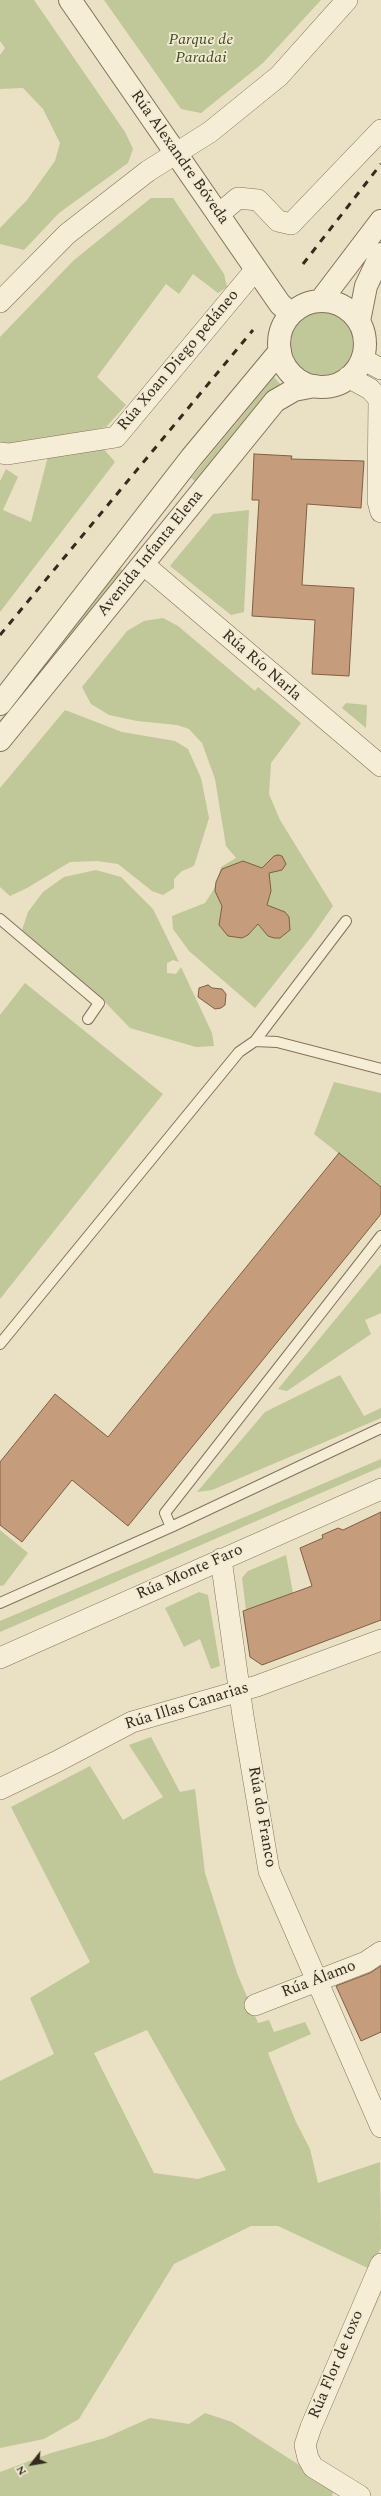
<!DOCTYPE html>
<meta charset="utf-8">
<style>
body{margin:0}
#map{position:relative;width:381px;height:2496px;overflow:hidden;background:#eae0c3;font-family:Spectral,serif}
canvas{display:block}
.north{position:absolute;left:12px;top:2444px;width:40px;height:40px;-webkit-text-stroke:3px #f2ead2;paint-order:stroke;rotate:239deg;font-size:11px;font-weight:700;line-height:16px;text-align:center;color:#342a1e}
.north::after{content:'';display:block;margin:auto;width:14px;height:18px;background:#342a1e;clip-path:polygon(50% 0,100% 100%,50% 72%,0 100%)}
</style>
<div id="map">
<canvas width="381" height="2496"></canvas>
<div class="north">N</div>
</div>
<script>
const g = document.querySelector('canvas').getContext('2d');
g.lineJoin = 'round';
function paint(path, color) {
  g.fillStyle = color;
  g.fill(path, 'evenodd');
}
function toPath(rows) {
  const path = new Path2D();
  for (const r of rows) {
    if (r.length === 3) {
      path.moveTo(r[0] + r[2], r[1]);
      path.arc(r[0], r[1], r[2], 0, 2 * Math.PI);
      continue;
    }
    path.moveTo(r[0], r[1]);
    for (let i = 2; i < r.length; i += 2) path.lineTo(r[i], r[i + 1]);
  }
  return path;
}
function stroke(path, color, width, dash) {
  g.strokeStyle = color;
  g.lineWidth = width;
  g.lineCap = dash ? 'butt' : 'round';
  g.setLineDash(dash || []);
  g.stroke(path);
}
function drawText(font, color, halo, rows, align = 'center') {
  g.font = font + ' Spectral,serif';
  g.lineWidth = 3.5;
  g.setLineDash([]);
  g.textBaseline = 'middle';
  g.strokeStyle = halo;
  g.fillStyle = color;
  for (const [text, x, y, turn = 0] of rows) {
    g.save();
    g.translate(x, y);
    g.rotate((+turn || 0) * Math.PI / 180);
    g.textAlign = isNaN(turn) ? turn : align;
    if (halo) g.strokeText(text, 0, 0);
    g.fillText(text, 0, 0);
    g.restore();
  }
}
const green = toPath([
 [0,0,34,0,125,132,133,149,128,163,59,213,24,250,0,244,0,228,27,200,55,161,60,143,43,109,23,88,0,89,0,55,5,48,0,41],
 [104,0,321,0,263,63,201,113,181,109],
 [151,198,173,198,224,274,227,287,218,293,193,274,179,294,166,284,97,377,126,405,106,427,16,446,0,443,0,337,74,260],
 [322,342,33],
 [274,377,282,386,198,484,191,478],
 [101,446,115,462,0,612,0,481,6,469,18,477,3,510,31,522,48,456],
 [249,510,244,612,231,615,170,566,213,514],
 [118,567,125,572,0,731,0,720],
 [163,618,178,626,255,691,258,687,301,723,271,763,269,794,280,820,333,906,312,936,255,1008,189,951,173,929,172,916,205,903,214,889,221,867,236,858,226,846,215,779,202,743,189,729,177,725,137,721,109,715,91,704,82,687,127,631,144,621],
 [346,703,367,705,366,728,342,708],
 [65,710,122,732,175,741,188,749,201,778,209,818,194,866,182,871,174,879,174,888,163,895,152,891,118,864,97,861,70,862,27,888,10,896,0,887,0,788],
 [96,870,121,877,153,909,179,962,173,960,167,963,167,973,176,974,181,967,212,1033,214,1046,196,1047,130,1028,103,1000,22,930,28,912,43,892,64,877],
 [25,983,163,1094,0,1299,0,1015],
 [334,1082,381,1093,381,1187,314,1134],
 [381,1264,381,1313,365,1320,371,1334,287,1391,278,1389],
 [340,1375,364,1416,381,1408,381,1418,212,1490,197,1492,265,1412],
 [381,1459,381,1467,0,1632,0,1621],
 [0,1530,28,1553,4,1585,0,1586],
 [286,1555,293,1593,246,1610,242,1578,248,1571],
 [199,1592,208,1595,220,1666,211,1669,200,1639,184,1647,165,1608],
 [151,1737,180,1792,195,1789,205,1873,237,1973,258,2023,269,2020,274,2032,305,2022,311,2034,268,2053,296,2122,310,2149,318,2183,380,2162,381,2248,370,2269,278,2226,251,2226,174,2264,79,2419,44,2439,0,2448,0,2081,54,2054,30,1998,90,1962,11,1807,90,1766,123,1820,163,1797,129,1745],
 [147,2030,226,2170,198,2179,154,2173,94,2053],
 [205,2413,232,2422,307,2470,334,2489,332,2496,0,2496,0,2472,51,2453,105,2438,150,2418,189,2424]
]);
const building = toPath([
 [254,454,292,456,291,459,364,461,361,508,307,504,302,585,354,588,349,676,312,674,315,620,252,616,259,500,252,500,254,454],
 [278,855,282,856,286,864,282,870,269,873,271,891,267,905,285,912,289,917,290,930,280,938,274,938,268,936,258,924,248,935,242,938,228,936,219,925,222,906,215,891,216,882,222,869,243,861,262,868,274,856,278,855],
 [208,985,212,988,222,989,226,994,225,1005,221,1008,215,1009,198,997,199,988,208,985],
 [339,1153,381,1187,381,1214,128,1526,72,1480,22,1542,0,1525,0,1462,55,1394,108,1437,339,1153],
 [381,1512,381,1620,262,1665,250,1657,243,1611,312,1586,300,1548,323,1538,322,1535,338,1528,343,1530,381,1512],
 [381,1966,381,2032,361,2041,336,1986,370,1973,381,1966]
]);
const service = toPath([
 [0,919,99,1003,88,1019],
 [255,1041,277,1042,381,1069],
 [0,1344,239,1052,255,1041,346,921],
 [171,1527,165,1513,381,1236],
 [0,1603,171,1527,381,1428]
]);
const minor = toPath([
 [218,215,238,198,258,200,278,221,291,224,381,130],
 [0,302,67,234,148,171,210,132,279,76,347,0],
 [362,359,381,369],
 [348,377,370,389,379,399,378,501,381,512],
 [0,453,8,454,116,437,256,269],
 [143,564,381,766],
 [221,1559,243,1716,269,1871,381,2127],
 [0,1658,381,1489],
 [0,1789,56,1762,132,1722,257,1686,381,1640],
 [255,2005,366,1962,381,1952],
 [360,2496,313,2467,308,2458,305,2445,311,2427,381,2264]
]);
const tertiary = toPath([
 [70,0,280,304,291,314],
 [321,300,381,221],
 [322,344,43],
 [359,321,366,286,381,254],
 [0,704,191,458,280,351],
 [0,740,275,401,294,390,315,386]
]);
const rail = toPath([
 [303,264,381,164],
 [0,635,253,330]
]);
const parkNames = [
 ["Parque de",201,41],
 ["Paradai",201,59]
];
const streetNames = [
 ["Rúa Alexandre Bóveda",179,158,55],
 ["Rúa Xoan Diego pedáneo",179,361,-50],
 ["Avenida Infanta Elena",151,554,-51],
 ["Rúa Río Narla",261,666,41],
 ["Rúa Monte Faro",190,1573,-24],
 ["Rúa Illas Canarias",187,1707,-17],
 ["Rúa do Franco",261,1817,80],
 ["Rúa Álamo",319,1980,-21],
 ["Rúa Flor de toxo",337,2365,-67]
];
paint(green, '#c0c798');
paint(building, '#c69d7c');
stroke(building, '#805e43', 1);
stroke(service, '#83725c', 12);
stroke(minor, '#83725c', 22);
stroke(tertiary, '#83725c', 24);
stroke(service, '#f6edd6', 10);
stroke(minor, '#f6edd6', 21);
stroke(tertiary, '#f6edd6', 22);
stroke(rail, '#342a1e', 3, [7, 7]);
drawText('italic 16px', '#434f27', '#f2ead2', parkNames);
drawText('16px', '#342a1e', '#f2ead2', streetNames);
</script>
